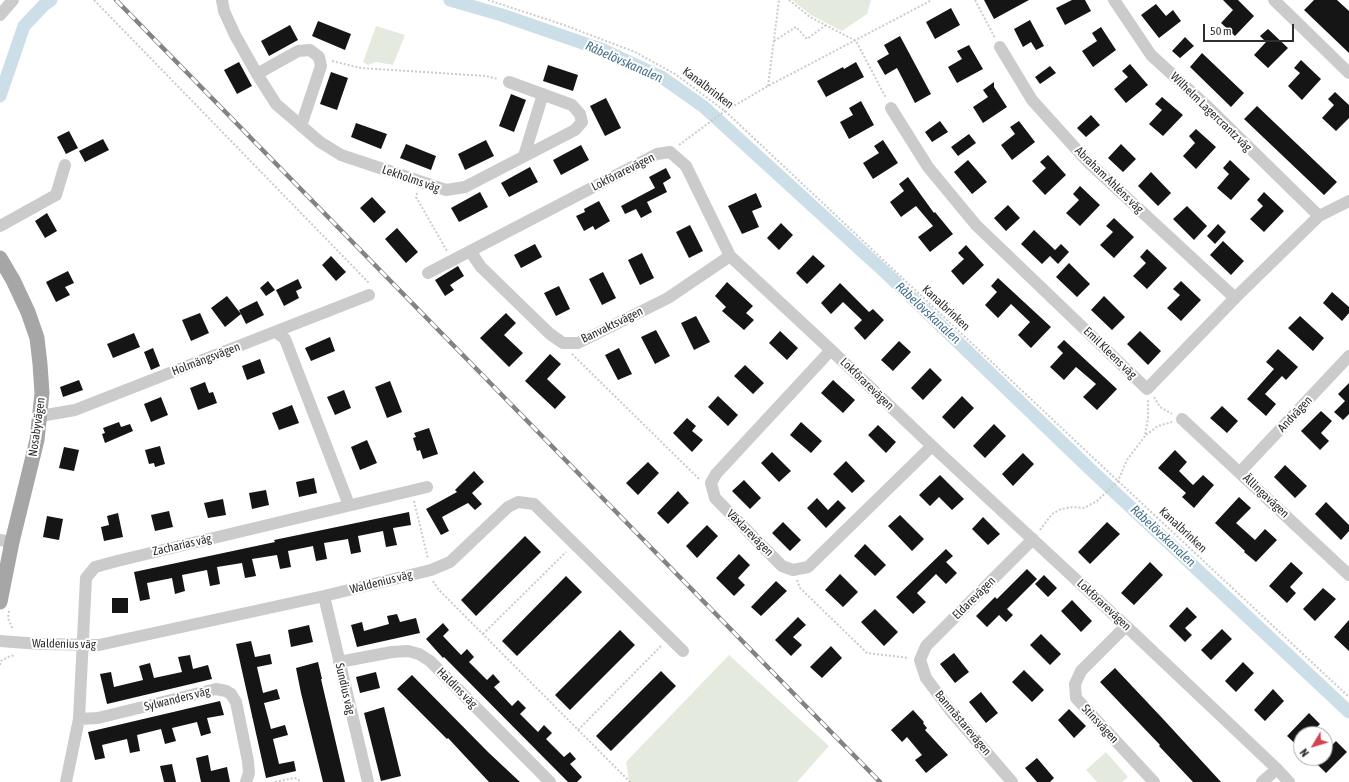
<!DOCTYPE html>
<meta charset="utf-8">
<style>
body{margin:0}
#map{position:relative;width:1349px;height:782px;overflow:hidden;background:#fff;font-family:"Asap Condensed",sans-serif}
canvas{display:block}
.north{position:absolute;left:1293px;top:726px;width:40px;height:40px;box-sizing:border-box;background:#fff;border:1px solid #ababab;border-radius:50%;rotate:232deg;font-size:11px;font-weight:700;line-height:16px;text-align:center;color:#2e2e2e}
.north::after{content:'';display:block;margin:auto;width:14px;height:18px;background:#d4424f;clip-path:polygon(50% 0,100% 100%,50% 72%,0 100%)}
.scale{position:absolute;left:1203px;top:24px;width:91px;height:18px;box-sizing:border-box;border:2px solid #2e2e2e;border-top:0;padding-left:5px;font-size:12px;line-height:14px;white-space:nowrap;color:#2e2e2e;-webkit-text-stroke:3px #fff;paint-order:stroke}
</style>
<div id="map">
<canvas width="1349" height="782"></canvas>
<div class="north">N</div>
<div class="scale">50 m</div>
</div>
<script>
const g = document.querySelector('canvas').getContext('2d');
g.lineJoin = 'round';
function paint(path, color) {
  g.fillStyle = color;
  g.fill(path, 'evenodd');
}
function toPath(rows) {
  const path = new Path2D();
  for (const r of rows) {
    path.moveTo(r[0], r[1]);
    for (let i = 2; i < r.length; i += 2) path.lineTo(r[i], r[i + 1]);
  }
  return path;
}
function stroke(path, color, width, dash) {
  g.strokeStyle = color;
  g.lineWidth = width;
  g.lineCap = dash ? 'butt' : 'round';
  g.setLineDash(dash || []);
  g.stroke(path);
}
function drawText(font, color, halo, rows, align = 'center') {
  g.font = font + ' "Asap Condensed",sans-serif';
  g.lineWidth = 4;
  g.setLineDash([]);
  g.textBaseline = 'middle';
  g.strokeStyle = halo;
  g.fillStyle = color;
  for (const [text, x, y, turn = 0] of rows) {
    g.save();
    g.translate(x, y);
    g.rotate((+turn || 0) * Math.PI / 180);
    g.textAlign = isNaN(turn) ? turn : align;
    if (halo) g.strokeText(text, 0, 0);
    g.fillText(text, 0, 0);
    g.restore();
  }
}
const green = toPath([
 [792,0,871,0,867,14,842,31,811,15],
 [376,26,405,35,393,65,376,62,368,65,363,62],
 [729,655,829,746,797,782,629,782,626,762],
 [1106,752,1128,777,1122,782,1097,782,1086,770]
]);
const canal = toPath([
 [450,0,502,15,603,50,663,78,704,107,887,274,1090,469,1349,712],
 [0,96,24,26,44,5,51,0]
]);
const building = toPath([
 [984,0,1029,0,994,19],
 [1072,0,1085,0,1091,11,1065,25,1056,8],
 [1223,0,1238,0,1254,16,1235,36,1221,23,1233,10],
 [1314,0,1337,0,1349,11,1349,53,1304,10],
 [1156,4,1166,16,1173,10,1181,21,1159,38,1141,15],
 [951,8,960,25,935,39,926,22],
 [1030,20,1044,46,1036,50,1031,42,1023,47,1014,29],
 [318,21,351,34,345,50,312,36],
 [290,25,298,40,269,56,261,41],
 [1101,27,1116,50,1093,67,1082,51,1097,41,1092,33],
 [1268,29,1288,48,1268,68,1254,55,1266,42,1260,36],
 [900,36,931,94,915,103,897,68,885,75,877,61,889,54,884,45],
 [1185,37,1194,46,1180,58,1172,51],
 [969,45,983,69,957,83,948,67,962,59,957,51],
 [1202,53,1244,93,1231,107,1190,67],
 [1301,60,1321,79,1302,100,1288,86,1300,73,1294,68],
 [239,62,252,86,237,94,224,70],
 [856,62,864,77,826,97,817,81,843,67,844,69],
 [1130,64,1148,85,1126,103,1114,89,1128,77,1122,71],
 [548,65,578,75,573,91,543,81],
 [1050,66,1056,73,1040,84,1035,77],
 [331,72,348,78,337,110,320,104],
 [994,82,994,87,1007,107,983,123,973,107,988,97,983,90],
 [1335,92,1349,105,1349,118,1336,131,1322,118,1334,105,1328,99],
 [511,94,526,100,514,132,499,126],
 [1162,97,1183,115,1163,136,1149,124,1162,110,1155,104],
 [606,98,621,128,605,136,590,106],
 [861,101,874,125,849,139,840,122,853,115,849,108],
 [1257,106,1337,182,1324,195,1244,119],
 [1091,115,1100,125,1086,137,1077,128],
 [940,121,948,132,932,142,925,132],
 [1019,121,1035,142,1012,160,1001,145,1015,134,1010,127],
 [356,123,387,134,381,149,351,137],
 [1196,129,1216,147,1196,169,1183,156,1195,143,1189,136],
 [69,131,78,148,66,154,57,137],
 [969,134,976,143,958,156,951,147],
 [103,139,109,150,85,162,79,151],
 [486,140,494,156,465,170,458,154],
 [883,140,898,163,873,179,863,163,879,153,874,146],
 [406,144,436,156,431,170,400,158],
 [1121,144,1136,159,1123,172,1108,158],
 [581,145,589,160,561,175,553,160],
 [1048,155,1066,175,1045,195,1032,181,1046,168,1040,162],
 [968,160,987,182,972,194,954,172],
 [1230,160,1250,179,1231,200,1217,188,1229,174,1223,168],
 [530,167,538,182,509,197,501,183],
 [666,168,671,178,663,183,667,192,647,202,652,212,641,218,636,209,625,214,621,206,655,188,649,177],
 [1151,172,1171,193,1158,206,1138,186],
 [908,177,934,213,935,212,953,234,930,252,918,237,933,226,916,206,901,217,890,202,904,191,899,184],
 [1080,186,1100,205,1080,226,1066,213,1079,200,1073,194],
 [480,192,488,207,459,222,451,208],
 [1264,192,1284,211,1264,232,1250,219,1263,206,1257,200],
 [756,193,762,207,752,211,759,227,742,234,728,206],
 [372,197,386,212,374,223,360,208],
 [599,201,610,221,595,230,593,226,584,231,576,216,585,212,584,209],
 [1008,205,1020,218,1006,231,994,218],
 [1187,206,1207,226,1194,240,1173,219],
 [47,213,57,231,45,238,35,221],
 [1114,218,1134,237,1114,258,1100,245,1113,232,1106,226],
 [781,223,793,235,779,250,767,238],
 [1218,224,1226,232,1215,244,1207,236],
 [690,225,703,251,689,258,676,232],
 [397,228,418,252,406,263,385,239],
 [1034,230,1055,250,1061,244,1069,252,1058,264,1050,256,1042,264,1021,244],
 [1223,241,1244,261,1231,275,1210,255],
 [535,244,542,257,521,268,514,255],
 [966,245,984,265,963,285,951,271,964,259,958,253],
 [1147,249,1167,268,1147,289,1133,276,1146,263,1140,257],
 [642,253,654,278,640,285,628,260],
 [813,255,825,266,807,284,796,273],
 [331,256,346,272,336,281,322,265],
 [1069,263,1090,284,1077,297,1056,277],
 [458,266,464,276,450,285,454,290,445,296,435,280],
 [68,271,74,283,65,287,70,295,56,302,46,282],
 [603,272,616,298,602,305,589,279],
 [998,278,1051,327,1031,348,1018,335,1030,322,1011,304,998,318,985,305,997,292,991,286],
 [298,279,302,288,296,291,299,298,284,306,276,290],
 [268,281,275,290,266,296,260,288],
 [1181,281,1201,300,1181,321,1167,308,1180,295,1173,289],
 [727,282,753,306,746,313,754,320,744,330,722,311,726,307,715,296],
 [840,283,869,312,873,309,884,320,865,340,854,328,862,320,843,302,831,314,821,303],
 [559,286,570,309,556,316,544,293],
 [1332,292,1349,307,1349,313,1342,321,1323,303],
 [227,296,241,314,225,327,211,308],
 [1104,296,1125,317,1112,330,1091,310],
 [257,301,264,315,246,324,239,310],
 [200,313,209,333,191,341,182,320],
 [506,313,516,323,504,335,523,353,509,367,480,338],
 [696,316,710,342,694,350,681,323],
 [1300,316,1324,338,1313,351,1288,328],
 [656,330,670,356,655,364,641,337],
 [780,331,798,348,787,360,769,343],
 [1140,331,1161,351,1148,365,1127,344],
 [134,333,140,347,113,358,107,344],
 [330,337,335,351,311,361,305,348],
 [1064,340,1117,389,1097,410,1083,397,1096,384,1076,367,1064,380,1050,367,1063,353,1057,347],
 [899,341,911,352,893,371,881,360],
 [153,348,160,366,151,370,144,352],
 [619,348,632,374,618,380,605,355],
 [1278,349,1298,367,1286,380,1282,376,1265,394,1276,404,1266,416,1247,399,1274,369,1266,362],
 [550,354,561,364,547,379,566,397,555,409,525,381],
 [260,359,265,373,247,380,242,366],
 [745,365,764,383,753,394,734,376],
 [930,368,942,380,923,400,911,388],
 [79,380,83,390,63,397,60,387],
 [833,380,855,400,843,413,821,393],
 [390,381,402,412,387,418,375,387],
 [205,382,209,393,213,392,217,403,198,410,190,388],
 [1349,383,1349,414,1343,420,1334,412,1345,401,1338,394],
 [344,390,351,408,335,415,327,397],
 [718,396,738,415,728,426,708,407],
 [962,396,974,408,954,429,942,417],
 [161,397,168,415,151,422,144,404],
 [292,405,299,423,279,430,272,413],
 [1222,406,1238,421,1227,433,1210,418],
 [1321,411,1332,421,1321,433,1329,441,1320,450,1301,431],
 [687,418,696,426,692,431,703,440,692,452,673,433],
 [119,422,121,427,130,424,133,431,105,443,102,434,105,433,103,428],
 [801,422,822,441,811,453,790,435],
 [994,424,1006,436,985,458,973,446],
 [878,425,896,442,886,453,868,435],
 [429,428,438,454,423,459,420,450,417,451,413,438,416,437,414,433],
 [367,440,377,463,360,470,351,447],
 [160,446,165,464,155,467,154,463,149,464,145,450],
 [64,447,79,450,74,471,59,468],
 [1175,450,1187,462,1179,471,1193,485,1203,475,1214,485,1194,508,1182,497,1186,493,1158,468],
 [772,452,791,471,779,482,761,463],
 [1023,453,1034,464,1013,486,1002,474],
 [846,461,865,481,852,493,833,474],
 [648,462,659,473,638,495,626,483],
 [1285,465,1307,486,1295,498,1274,477],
 [474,471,484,482,472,493,482,504,475,510,468,503,442,517,449,531,441,535,426,509,457,492,455,490],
 [940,475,964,499,952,510,939,497,930,506,919,495],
 [314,478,317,493,299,497,296,482],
 [744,480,761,498,750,509,732,491],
 [266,490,269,505,252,509,249,493],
 [678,491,689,503,668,524,657,513],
 [1239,497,1251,508,1236,523,1255,540,1265,529,1277,540,1256,562,1244,552,1245,551,1215,523],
 [817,498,828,510,838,500,846,508,826,528,807,508],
 [223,499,226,515,208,518,204,503],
 [1326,502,1349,525,1349,531,1341,540,1315,514],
 [169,511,173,527,155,531,151,515],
 [409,512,411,525,393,528,397,545,386,547,383,531,358,536,361,552,351,554,348,539,324,543,327,559,316,561,313,546,288,551,291,567,280,569,277,555,252,559,256,576,245,578,242,563,217,567,220,584,210,586,207,570,182,575,185,591,175,594,172,578,147,583,150,599,140,601,134,572,275,542,274,540],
 [118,513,123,537,104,541,101,527,109,525,107,516],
 [900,515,924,539,912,551,888,526],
 [47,516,63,519,59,540,43,537],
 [983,517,1000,534,988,545,972,529],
 [783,522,801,540,790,551,772,533],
 [1107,522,1120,534,1090,564,1078,552],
 [707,525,718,536,697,558,686,546],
 [525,536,541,552,476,616,461,600],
 [865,544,886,565,875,576,854,556],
 [946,549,953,556,946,562,957,573,946,584,936,574,917,593,926,602,913,614,896,597],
 [739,554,750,565,738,578,745,585,734,596,716,578],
 [1150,562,1163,575,1134,605,1121,593],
 [1291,562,1303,573,1290,587,1296,593,1287,603,1269,586],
 [1027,569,1037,579,1007,609,1013,615,1006,622,999,615,987,627,976,616,995,597,997,599],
 [840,574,858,592,843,607,825,590],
 [1044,575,1057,588,1048,597,1035,584],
 [566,576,582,592,517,656,502,641],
 [776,581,787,591,761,616,751,607],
 [1323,588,1336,599,1315,621,1303,609],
 [112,598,128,598,128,613,112,613],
 [1072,600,1092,621,1081,632,1061,611],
 [1187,607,1197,617,1185,628,1192,635,1185,642,1169,626],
 [875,609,898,632,884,646,861,622],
 [397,614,400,622,416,618,420,633,357,647,351,625,362,622,364,631,389,624,387,616],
 [798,617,806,625,793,637,802,645,791,656,775,640],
 [1349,620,1349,651,1334,637],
 [443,623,449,630,443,636,461,655,467,649,474,657,469,662,487,680,493,674,500,682,494,687,512,706,518,700,526,708,520,714,538,732,544,725,552,733,546,739,564,757,570,752,576,759,570,764,582,777,577,782,568,782,444,657,443,658,426,639],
 [309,625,313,642,291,647,288,630],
 [1222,629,1232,639,1211,660,1201,650],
 [620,630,635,645,570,710,555,695],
 [1041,634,1061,654,1050,665,1030,645],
 [251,641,255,657,270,654,272,664,257,667,263,693,277,689,280,699,264,703,271,729,285,725,288,735,273,739,279,764,294,761,296,771,266,778,236,644],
 [831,646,842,658,822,678,810,667],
 [954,653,969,672,955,683,940,664],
 [190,655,193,669,208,665,212,679,107,704,100,674,111,672,114,687,143,680,139,666,150,663,154,678,182,672,178,657],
 [318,662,322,679,321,679,345,782,323,782,301,693,296,668],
 [1243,662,1254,673,1236,692,1225,681],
 [1115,668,1164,720,1221,782,1193,782,1159,746,1160,745,1100,682],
 [1024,670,1044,690,1032,702,1012,682],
 [661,671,676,686,611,751,596,736],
 [376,672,380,688,360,693,356,677],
 [412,675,488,752,520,782,489,782,448,738,447,739,397,689],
 [1273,689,1284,701,1265,721,1254,710],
 [981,692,998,713,986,723,969,702],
 [220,701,224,715,207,718,211,733,201,736,197,722,172,728,176,741,165,744,161,729,137,735,140,751,130,753,127,739,102,745,105,758,95,760,88,732],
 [384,707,401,776,381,781,364,713],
 [1069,709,1086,726,1074,738,1058,720],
 [913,710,924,722,923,723,927,728,925,730,948,755,926,773,915,760,922,755,907,737,902,742,891,730],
 [1309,713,1320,724,1310,734,1301,734,1301,749,1287,736],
 [1336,741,1347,752,1326,773,1311,758,1325,758,1325,752],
 [208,755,211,771,227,767,230,782,201,782,196,758],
 [1037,758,1054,778,1050,782,1037,782,1025,768],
 [172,764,176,782,164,782,160,766]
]);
const path = toPath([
 [94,0,369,283],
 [488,0,564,25,635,52,675,74,725,111,1118,481,1349,697],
 [789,0,810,17,856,41,886,98],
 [975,0,995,38],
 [774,41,796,27,807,39,826,25],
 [332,61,361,68,486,76,498,79],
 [768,86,779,0],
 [679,145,725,111,768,86,932,0],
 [417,193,416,197,447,251],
 [572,354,698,478,700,479],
 [1154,397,1160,407,1172,414],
 [1146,435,1158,426,1172,422],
 [414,501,428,559],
 [1040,530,1052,514,1061,509,1073,507,1084,508,1097,501,1118,481,1127,460,1145,436,1148,418,1148,400],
 [797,580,800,588,867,653,909,658],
 [433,581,438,589,630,782],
 [9,611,8,618,13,630],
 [483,634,566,552],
 [0,665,1,661,8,657,15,655],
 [578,730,661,646],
 [275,782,294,778,298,779,300,782]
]);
const minor = toPath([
 [222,0,224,11,235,35,257,74,276,104,320,142,341,155,446,190,465,187,575,130,582,122,580,114,572,105,509,82],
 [1114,0,1151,55,1211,110,1319,216],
 [1274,0,1349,73],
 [0,15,13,0],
 [1000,47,1032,100,1087,161,1235,298],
 [257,74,298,51,310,50,319,57,321,66,301,126],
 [891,108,928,167,976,225,1147,389,1235,298,1319,216,1349,201],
 [524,156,543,94],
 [0,226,56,195,65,165],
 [470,251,481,267,550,334,563,343,578,343,668,298,730,256],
 [428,273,657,154,670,152,686,166,730,256,831,350,932,446,1126,626,1277,769,1289,782],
 [276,332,285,339,349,505],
 [831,350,716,474,711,483,715,498,782,566,793,570,808,567,932,446],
 [40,416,75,410,369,295],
 [1182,419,1349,575],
 [1240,472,1349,356],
 [0,540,12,542],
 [324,596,368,782],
 [1126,626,1081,671,1075,684,1076,698,1154,782],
 [0,641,40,644,99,645,324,596,431,570,450,562,508,507,518,502,534,504,683,651],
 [339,662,392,652,408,651,419,654,430,661,550,782],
 [79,719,98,718,216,689,226,691,231,694,236,702,248,761,249,773,246,782],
 [66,782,79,719,86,578,95,567,117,561,427,487],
 [1012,782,950,710,926,678,920,660,926,646,1033,539],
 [1262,782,1277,769]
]);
const major = toPath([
 [0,258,13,280,28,312,37,338,40,364,42,393,37,440,12,542,0,602]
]);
const rail = toPath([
 [116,0,880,782]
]);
const streetNames = [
 ["Kanalbrinken",708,88,37],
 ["Wilhelm Lagercrantz väg",1211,112,44],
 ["Lokförarevägen",623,172,-27],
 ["Lekholms väg",411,179,19],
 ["Abraham Ahléns väg",1109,180,44],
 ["Kanalbrinken",946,308,43],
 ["Banvaktsvägen",612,325,-26],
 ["Emil Kleens väg",1110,353,44],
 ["Holmängsvägen",206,359,-21],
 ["Lokförarevägen",867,384,44],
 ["Andvägen",1295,414,-47],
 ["Nosabyvägen",37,427,-82],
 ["Ällingavägen",1266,496,43],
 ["Kanalbrinken",1183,530,43],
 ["Växlarevägen",750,533,45],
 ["Zacharias väg",182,545,-13],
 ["Waldenius väg",381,582,-14],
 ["Eldarevägen",974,598,-45],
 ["Lokförarevägen",1104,605,43],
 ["Waldenius väg",64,644,1],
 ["Haldins väg",457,688,45],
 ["Sundius väg",345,689,77],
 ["Sylwanders väg",177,699,-14],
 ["Banmästarevägen",963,723,50],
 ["Stinsvägen",1100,724,47]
];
const waterNames = [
 ["Råbelövskanalen",624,62,24],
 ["Råbelövskanalen",928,313,43],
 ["Råbelövskanalen",1163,536,43]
];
paint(green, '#e5eade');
stroke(canal, '#ccdee8', 13);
paint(building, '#151515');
stroke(path, '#cbcbcb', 2, [2, 2]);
stroke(minor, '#cbcbcb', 12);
stroke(major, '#a6a6a6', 15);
stroke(rail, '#838383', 4.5);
stroke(rail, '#fff', 3, [9]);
drawText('12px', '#2e2e2e', '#fff', streetNames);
drawText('italic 13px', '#446f89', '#fff', waterNames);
</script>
